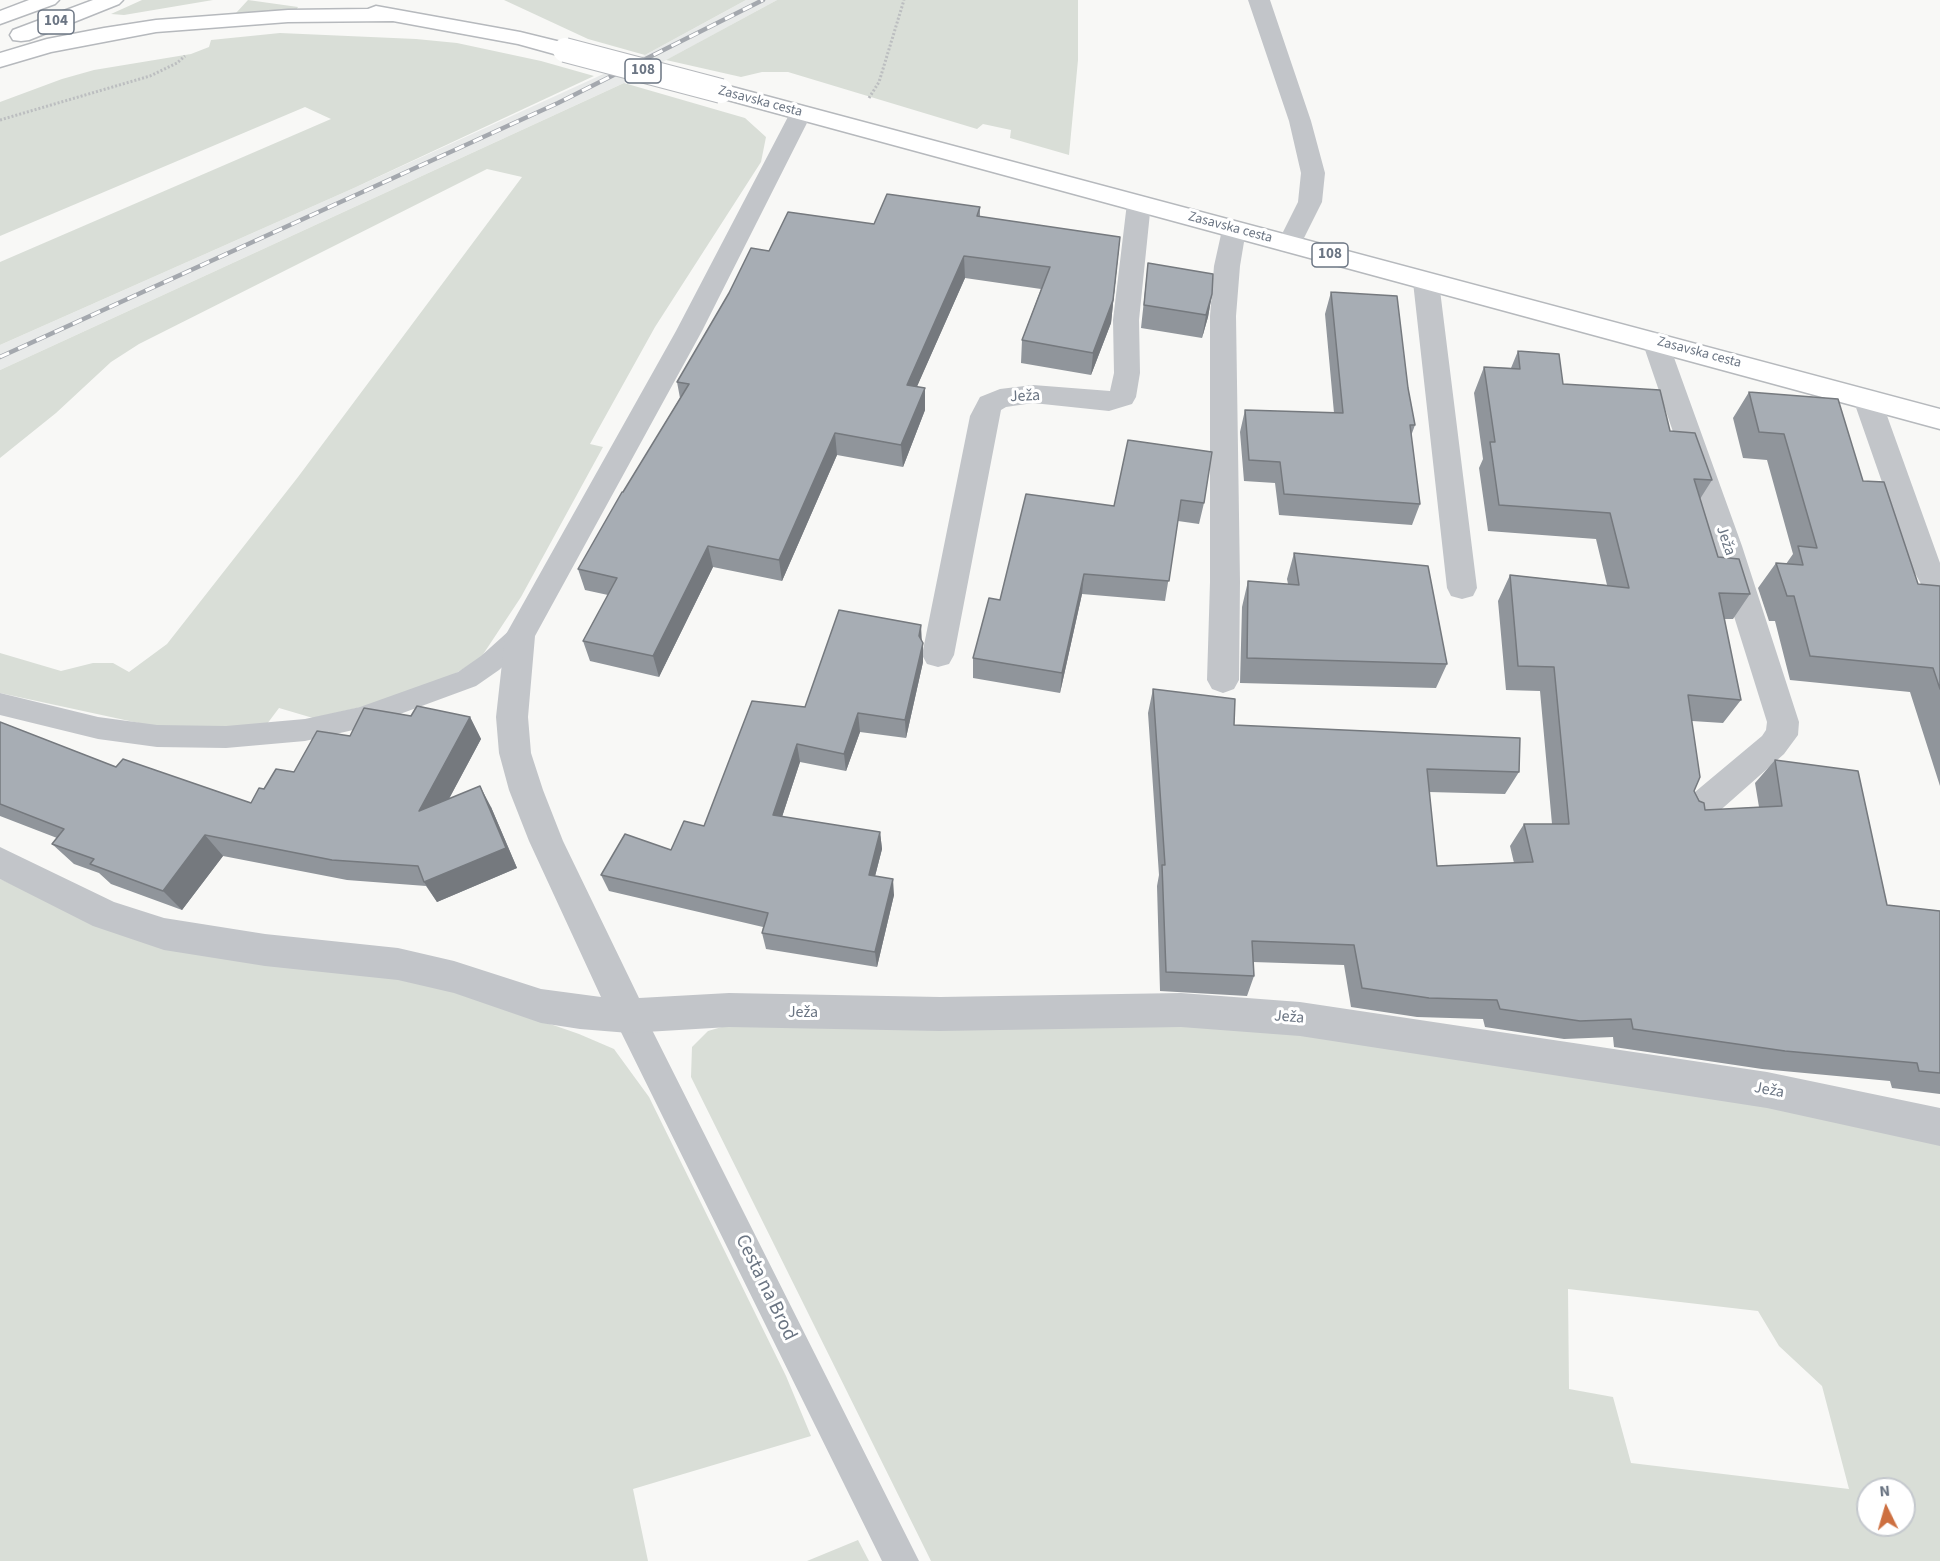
<!DOCTYPE html>
<meta charset="utf-8">
<style>
body{margin:0}
#map{position:relative;width:1940px;height:1561px;overflow:hidden;background:#f8f8f6;font-family:"Source Sans 3",sans-serif}
canvas{display:block}
.north{position:absolute;left:1856px;top:1477px;width:60px;height:60px;box-sizing:border-box;background:#fff;border:2px solid #c4c8cd;border-radius:50%;rotate:355deg;font-size:16px;font-weight:700;line-height:24px;text-align:center;color:#6b7583}
.north::after{content:'';display:block;margin:auto;width:21px;height:27px;background:#cd7041;clip-path:polygon(50% 0,100% 100%,50% 72%,0 100%)}
</style>
<div id="map">
<canvas width="1940" height="1561"></canvas>
<div class="north">N</div>
</div>
<script>
const g = document.querySelector('canvas').getContext('2d');
g.lineJoin = 'round';
function paint(path, color) {
  g.fillStyle = color;
  g.fill(path, 'evenodd');
}
function toPath(rows) {
  const path = new Path2D();
  for (const r of rows) {
    path.moveTo(r[0], r[1]);
    for (let i = 2; i < r.length; i += 2) path.lineTo(r[i], r[i + 1]);
  }
  return path;
}
function stroke(path, color, width, dash) {
  g.strokeStyle = color;
  g.lineWidth = width;
  g.lineCap = dash ? 'butt' : 'round';
  g.setLineDash(dash || []);
  g.stroke(path);
}
function drawText(font, color, halo, rows, align = 'center') {
  g.font = font + ' "Source Sans 3",sans-serif';
  g.lineWidth = 6;
  g.setLineDash([]);
  g.textBaseline = 'middle';
  g.strokeStyle = halo;
  g.fillStyle = color;
  for (const [text, x, y, turn = 0] of rows) {
    g.save();
    g.translate(x, y);
    g.rotate((+turn || 0) * Math.PI / 180);
    g.textAlign = isNaN(turn) ? turn : align;
    if (halo) g.strokeText(text, 0, 0);
    g.fillText(text, 0, 0);
    g.restore();
  }
}
const built = toPath([
 [746,0,777,0,624,83,0,370,0,345,354,188,645,55]
]);
const green = toPath([
 [142,0,213,0,124,15,111,14],
 [248,0,298,7,295,12,236,13],
 [504,0,746,0,645,55,588,39],
 [777,0,1078,0,1078,60,1069,155,1010,138,1011,130,983,124,977,129,788,72,762,72,741,77,666,60],
 [280,33,416,39,457,43,541,61,594,76,354,188,0,345,0,262,331,119,305,107,0,236,0,102,62,79,94,70,191,54,209,47,211,40],
 [624,83,745,118,766,137,761,162,655,327,590,444,603,447,521,597,480,659,439,683,370,705,313,718,279,708,264,728,157,727,0,693,0,653,61,671,93,663,113,663,129,672,167,644,298,477,522,177,487,169,139,344,111,362,56,413,0,458,0,370],
 [0,879,135,939,345,967,458,992,579,1034,614,1049,649,1097,786,1376,811,1436,633,1489,648,1561,0,1561],
 [1244,1023,1940,1132,1940,1561,931,1561,691,1077,692,1047,708,1031,732,1024],
 [1568,1289,1758,1311,1779,1346,1822,1386,1849,1489,1631,1463,1613,1397,1569,1389],
 [1868,1489,1904,1489,1904,1525,1868,1525],
 [858,1540,869,1561,807,1561]
]);
const path = toPath([
 [869,98,879,82,904,0],
 [0,120,150,76,177,63,185,56]
]);
const service = toPath([
 [520,626,529,629,533,636,529,643,499,670,476,686,362,728,305,741,226,748,157,747,98,739,0,715,0,693,98,717,157,725,226,726,305,719,360,707,458,672,481,656,511,629,520,626],
 [629,1002,640,1006,919,1561,882,1561,618,1026,614,1016,618,1006,629,1002]
]);
const minor = toPath([
 [1248,0,1270,0,1311,121,1325,173,1322,202,1298,250,1289,252,1280,250,1277,244,1298,202,1301,173,1289,121,1248,0],
 [801,106,809,108,812,113,702,331,535,636,528,717,531,753,543,790,563,841,639,998,729,993,940,997,1181,993,1300,1002,1767,1072,1940,1108,1940,1146,1767,1108,1300,1036,1181,1027,940,1031,729,1027,629,1033,580,1029,541,1023,454,993,398,980,265,966,164,950,93,926,0,879,0,847,114,902,164,918,265,934,398,948,454,961,541,989,601,997,529,841,509,790,499,753,496,717,505,636,676,331,790,113,793,108,801,106],
 [1139,196,1148,198,1151,203,1139,320,1140,373,1136,397,1132,404,1109,411,1033,403,1006,407,1001,410,954,655,949,664,938,667,927,664,922,655,970,416,980,397,1000,389,1033,385,1110,391,1114,373,1113,320,1127,203,1130,198,1139,196],
 [1234,222,1243,225,1246,230,1240,266,1236,316,1240,582,1239,680,1234,689,1223,693,1212,689,1207,680,1210,582,1210,316,1214,266,1222,230,1225,225,1234,222],
 [1426,274,1435,276,1439,282,1477,588,1473,596,1462,599,1451,596,1447,588,1413,282,1417,276,1426,274],
 [1655,332,1664,335,1668,341,1742,546,1799,722,1798,735,1784,754,1707,822,1695,826,1683,822,1678,812,1683,802,1762,736,1766,730,1767,722,1712,546,1642,341,1646,335,1655,332],
 [1867,390,1877,392,1881,399,1940,563,1940,601,1929,598,1912,568,1853,399,1857,392,1867,390]
]);
const primary = toPath([
 [29,0,59,0,55,4,0,24,0,11,29,0],
 [93,0,123,0,119,4,29,40,21,41,13,40,10,35,13,30,93,0],
 [376,6,520,32,573,45,576,50,573,55,565,57,518,44,393,21,288,22,156,32,51,52,0,67,0,53,47,39,104,28,156,20,288,10,368,9,376,6],
 [721,84,1940,409,1940,429,713,96,710,91,713,86,721,84]
]);
const rail = toPath([
 [0,357,558,103,763,0]
]);
const primaryBridge = toPath([
 [565,50,721,91]
]);
const wall = toPath([
 [980,207,980,217,1120,237,1111,323,1091,375,1021,363,1022,340,1041,289,965,278,917,386,925,410,903,467,837,455,782,581,713,567,659,677,590,661,583,641,608,595,585,590,578,569,680,398,677,382,769,251,874,224],
 [1148,263,1212,294,1208,317,1202,338,1141,328],
 [1331,292,1408,388,1415,425,1411,436,1420,504,1412,525,1279,515,1275,483,1244,481,1240,432,1245,410,1334,413,1325,314],
 [1518,351,1563,384,1670,431,1712,480,1700,499,1718,557,1750,594,1733,619,1724,619,1741,700,1723,723,1692,721,1694,791,1705,810,1759,807,1755,783,1775,760,1887,905,1940,911,1940,1094,1892,1088,1890,1081,1762,1069,1614,1047,1613,1037,1564,1039,1485,1027,1483,1019,1417,1017,1351,1007,1344,965,1253,962,1254,976,1247,996,1160,991,1157,886,1159,875,1148,713,1153,689,1234,725,1519,772,1505,794,1429,792,1437,866,1514,863,1510,846,1524,824,1552,824,1540,691,1506,690,1498,601,1510,575,1607,585,1596,539,1488,531,1479,468,1483,459,1474,393,1484,367,1511,368],
 [1749,392,1863,481,1918,584,1940,586,1940,786,1910,692,1790,680,1775,621,1769,621,1758,588,1776,563,1786,564,1793,554,1767,460,1743,458,1733,418],
 [1128,440,1204,503,1199,524,1178,521,1165,601,1082,594,1060,693,973,678,973,658,1000,600,1114,506],
 [1294,553,1447,664,1436,688,1240,683,1242,607,1248,581,1288,584,1287,579],
 [922,642,923,662,906,738,860,732,846,771,800,762,782,817,880,832,882,849,875,876,894,895,877,967,766,949,762,933,763,927,609,891,601,875,671,850,704,826,805,707],
 [411,716,470,717,481,739,449,799,491,807,517,868,437,902,426,886,347,880,223,856,182,910,111,884,99,873,74,864,52,844,57,838,0,816,0,722,116,767,251,803,264,789,294,772,350,736]
]);
const shadedWall = toPath([
 [1120,237,1111,323,1091,375,1093,353],
 [964,256,965,278,908,407,907,385],
 [1212,294,1208,317,1202,338,1206,315],
 [925,388,925,410,903,467,901,445],
 [835,433,837,455,782,581,779,560],
 [708,546,713,567,659,677,653,656],
 [1084,574,1082,594,1060,693,1062,673],
 [921,625,922,644,919,636],
 [923,643,923,662,906,738,905,720],
 [858,713,860,732,846,771,844,754],
 [470,717,481,739,431,832,419,811],
 [797,744,800,762,777,832,773,815],
 [480,786,491,807,517,868,437,902,424,882],
 [880,832,882,849,871,892,869,875],
 [205,835,223,856,182,910,163,891],
 [893,879,894,895,877,967,875,952]
]);
const building = toPath([
 [887,194,980,207,977,216,1120,237,1113,300,1093,353,1022,340,1050,267,964,256,907,385,925,388,901,445,835,433,779,560,708,546,653,656,583,641,617,578,578,569,622,492,623,492,689,384,677,382,729,293,751,248,769,251,788,212,874,224,887,194],
 [1148,263,1213,274,1212,294,1206,315,1144,305,1148,263],
 [1331,292,1397,296,1408,388,1415,425,1410,425,1420,504,1284,494,1280,462,1249,460,1245,410,1343,413,1331,292],
 [1518,351,1559,354,1563,384,1660,390,1670,431,1695,433,1712,480,1694,479,1718,557,1739,559,1750,594,1719,593,1741,700,1688,695,1700,777,1694,791,1699,801,1704,803,1705,810,1782,806,1775,760,1858,771,1887,905,1940,911,1940,1073,1919,1071,1917,1063,1785,1051,1633,1029,1631,1019,1580,1021,1500,1009,1497,1000,1429,998,1362,988,1354,945,1252,941,1254,976,1166,972,1162,865,1165,865,1153,689,1235,699,1234,725,1520,738,1519,772,1427,769,1437,866,1533,862,1524,824,1569,824,1554,667,1518,666,1510,575,1629,588,1610,513,1499,505,1490,442,1495,442,1484,367,1520,369,1518,351],
 [1749,392,1838,399,1863,481,1884,482,1918,584,1940,586,1940,689,1933,668,1810,656,1794,596,1787,596,1776,563,1803,565,1798,546,1817,548,1784,434,1759,432,1749,392],
 [1128,440,1212,452,1204,503,1181,500,1169,581,1084,574,1062,673,973,658,989,598,1000,600,1026,494,1114,506,1128,440],
 [1294,553,1428,566,1447,664,1247,658,1248,581,1299,585,1294,553],
 [839,610,921,625,919,636,923,643,905,720,858,713,844,754,797,744,773,815,880,832,869,875,893,879,875,952,762,933,768,913,601,875,625,834,671,850,684,821,704,826,752,701,805,707,839,610],
 [417,706,470,717,419,811,480,786,506,848,424,882,418,866,332,860,205,835,163,891,90,864,94,859,52,844,64,829,0,804,0,722,116,767,123,759,251,803,259,788,264,789,276,769,294,772,317,731,350,736,364,708,411,716,417,706]
]);
const farStreetnames = [
 ["Zasavska cesta",760,102,15],
 ["Zasavska cesta",1230,228,15],
 ["Zasavska cesta",1699,353,15]
];
const shields = [
 [56,22,36],
 [643,71,36],
 [1330,255,36]
];
const shieldNames = [
 ["104",56,22],
 ["108",643,71],
 ["108",1330,255]
];
const streetNames = [
 ["Ježa",1025,397,-3],
 ["Ježa",1725,541,71],
 ["Ježa",803,1013],
 ["Ježa",1289,1018,5],
 ["Ježa",1769,1091,10]
];
const nearStreetnames = [
 ["Cesta na Brod",765,1288,64]
];
paint(built, '#e8eae9');
paint(green, '#d9ded7');
stroke(primary, '#b6b9bd', 3);
stroke(path, '#bcbec0', 3, [2, 2]);
paint(service, '#c2c5c9');
paint(minor, '#c2c5c9');
paint(primary, '#fff');
stroke(rail, '#a4a8ae', 4.5);
stroke(rail, '#fff', 3, [10]);
stroke(primaryBridge, '#b6b9bd', 26, []);
stroke(primaryBridge, '#fff', 24);
paint(wall, '#90959b');
paint(shadedWall, '#75797e');
paint(building, '#a7adb4');
stroke(building, '#75797e', 1.5);
drawText('14px', '#6b7583', '#fff', farStreetnames);
for (const [x, y, w] of shields) {
  const box = new Path2D();
  box.roundRect(x - w / 2, y - 12, w, 24, 4.5);
  g.fillStyle = '#fff';
  g.fill(box);
  stroke(box, '#6b7583', 1.5);
}
drawText('bold 15px', '#6b7583', null, shieldNames);
drawText('16px', '#6b7583', '#fff', streetNames);
drawText('20px', '#6b7583', '#fff', nearStreetnames);
</script>
